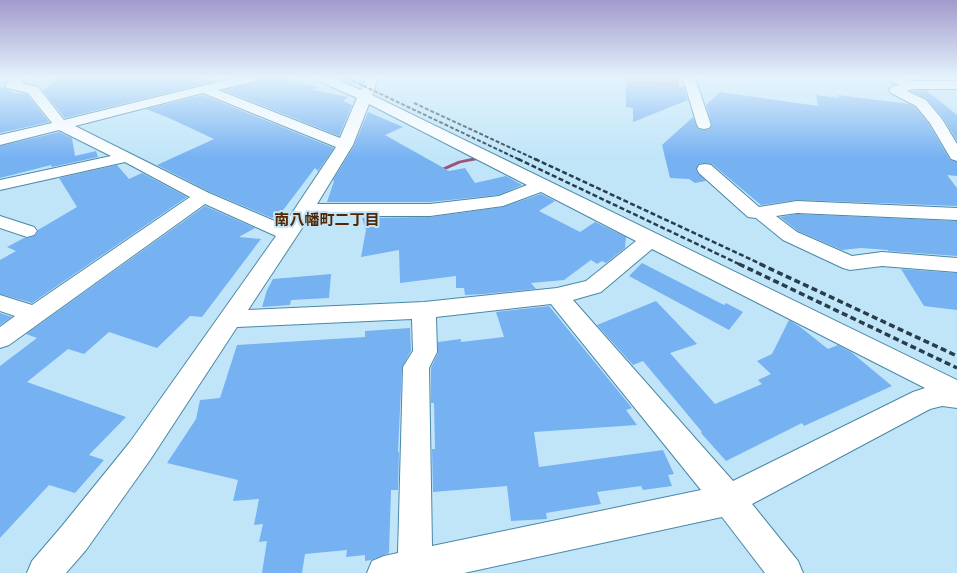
<!DOCTYPE html>
<meta charset="utf-8">
<style>
body{margin:0}
canvas{display:block;background:#c0e5f9}
</style>
<canvas width="957" height="573"></canvas>
<script>
const g = document.querySelector('canvas').getContext('2d');
g.lineJoin = 'round';
function paint(path, color) {
  g.fillStyle = color;
  g.fill(path, 'evenodd');
}
function toPath(rows) {
  const path = new Path2D();
  for (const r of rows) {
    path.moveTo(r[0], r[1]);
    for (let i = 2; i < r.length; i += 2) path.lineTo(r[i], r[i + 1]);
  }
  return path;
}
function stroke(path, color, width, dash) {
  g.strokeStyle = color;
  g.lineWidth = width;
  g.lineCap = dash ? 'butt' : 'round';
  g.setLineDash(dash || []);
  g.stroke(path);
}
function drawText(font, color, halo, rows, align = 'center') {
  g.font = font + ' "Noto Serif","Noto Sans JP",serif';
  g.lineWidth = 4;
  g.setLineDash([]);
  g.textBaseline = 'middle';
  g.strokeStyle = halo;
  g.fillStyle = color;
  for (const [text, x, y, turn = 0] of rows) {
    g.save();
    g.translate(x, y);
    g.rotate((+turn || 0) * Math.PI / 180);
    g.textAlign = isNaN(turn) ? turn : align;
    if (halo) g.strokeText(text, 0, 0);
    g.fillText(text, 0, 0);
    g.restore();
  }
}
const water = toPath([
 [626,78,677,78,678,86,626,82,626,78]
]);
const stream = toPath([
 [481,156,483,157,483,159,461,163,438,173,434,173,433,172,458,161,481,156]
]);
const building = toPath([
 [58,78,188,78,216,81,65,118,43,91],
 [257,78,282,78,318,87,312,90,348,97,343,101,352,105,339,136,223,90,255,82],
 [626,82,684,87,688,100,633,122,633,108,626,107],
 [0,86,14,93,27,94,49,122,0,133],
 [926,90,957,115,957,141,943,118,927,99,911,91],
 [720,92,818,106,816,95,839,98,838,95,909,104,915,107,929,124,950,160,957,162,957,176,947,175,957,188,957,206,797,200,761,205,712,164,705,163,698,164,696,170,706,181,695,183,689,179,670,178,662,145,693,117,698,129,704,130,710,129,712,125,706,105],
 [203,95,334,148,318,171,315,168,281,213,272,218,210,192,157,165,214,139,169,118,146,109],
 [368,112,403,127,385,135,449,171,465,168,475,183,506,176,522,185,499,195,430,202,327,202,334,181,333,180,354,146],
 [59,132,72,138,75,156,96,151,98,157,52,167,51,165,0,178,0,146],
 [117,165,129,179,142,173,187,197,32,303,0,294,0,260,16,251,7,247,24,238,27,238,34,236,38,232,38,230,77,207,59,178],
 [541,194,555,201,539,211,580,232,595,222,626,237,625,248,606,263,602,261,597,264,591,260,564,280,531,283,536,289,484,294,465,295,464,288,456,288,456,276,400,283,399,250,361,257,366,230,362,218,430,217,503,207],
 [205,206,255,228,239,237,261,239,202,317,190,316,157,348,109,332,84,354,68,349,27,382,126,417,89,455,104,460,75,493,49,485,0,538,0,366,37,338,26,334],
 [797,214,957,221,957,256,888,251,888,250,861,248,842,250,798,231,780,217],
 [642,263,724,305,726,303,743,312,729,330,629,276],
 [901,269,957,273,957,310,924,306],
 [331,274,329,298,291,300,290,305,262,307,267,290,273,279],
 [656,301,697,344,670,353,715,404,762,384,758,380,771,374,757,361,772,354,789,320,799,326,828,349,838,345,851,352,892,386,804,426,802,423,726,461,701,433,702,432,643,361,633,365,597,325],
 [549,306,632,408,626,410,637,425,534,432,539,467,663,450,674,474,668,475,672,486,643,490,641,486,597,492,601,504,546,513,547,519,511,521,507,486,433,492,432,449,435,449,434,403,431,403,431,368,438,353,438,342,461,339,461,342,504,337,496,312],
 [0,313,12,317,0,325],
 [410,328,411,351,402,367,398,452,399,452,398,490,391,490,389,553,371,560,365,561,365,555,346,557,347,550,305,554,302,573,262,573,267,541,259,542,263,524,254,525,259,499,233,501,238,480,167,463,196,419,200,400,220,398,237,345,365,337,365,331]
]);
const minor = toPath([
 [12,78,25,78,21,83,38,87,64,120,234,78,256,78,255,81,218,90,340,138,357,98,319,81,318,78,334,78,361,90,366,78,378,78,372,95,957,380,957,408,942,406,930,409,752,504,798,561,803,573,765,573,722,517,464,573,367,573,372,561,384,556,398,553,403,367,413,351,412,319,237,327,150,460,86,550,66,573,27,573,32,561,62,526,130,442,276,236,205,204,9,345,0,348,0,327,15,316,0,311,0,295,32,305,190,197,125,162,0,190,0,180,111,156,59,130,0,145,0,135,52,123,28,93,7,88,5,85,12,78],
 [203,93,336,147,284,225,209,193,75,126,203,93],
 [369,104,527,185,499,196,430,204,317,204,353,145,369,104],
 [541,192,636,241,586,281,557,288,424,302,248,310,310,216,430,216,503,206,541,192],
 [652,249,925,388,913,392,733,481,573,300,601,292,652,249],
 [551,304,701,490,432,546,429,368,437,352,436,317,551,304],
 [683,78,695,78,711,125,709,128,704,129,699,128,697,125,683,78],
 [891,78,905,78,913,81,957,81,957,89,912,89,907,91,926,100,942,119,957,144,957,161,951,159,930,123,916,106,891,93,889,90,891,87,899,85,892,82,891,78],
 [705,164,711,165,759,207,797,201,957,208,957,220,797,213,776,216,797,232,852,256,882,252,957,258,957,272,882,266,850,270,843,268,783,240,756,218,748,217,699,173,697,169,699,165,705,164],
 [0,216,34,227,37,231,34,235,27,237,0,228,0,216]
]);
const railFar2 = toPath([
 [347,78,520,160],
 [414,103,537,160]
]);
const railFar1 = toPath([
 [518,159,741,265],
 [535,159,763,265]
]);
const rail = toPath([
 [739,264,957,368],
 [760,264,957,356]
]);
const neighbourhoodNames = [
 ["南八幡町二丁目",327,221]
];
paint(water, '#da72a3');
stroke(water, '#99557a', 1);
paint(stream, '#99557a');
paint(building, '#76b1f2');
stroke(minor, '#4b88a6', 2);
paint(minor, '#fff');
stroke(railFar2, '#293e4b', 2, [4, 2]);
stroke(railFar1, '#293e4b', 2.5, [5, 2.5]);
stroke(rail, '#293e4b', 3.5, [6, 3.5]);
const sky = g.createLinearGradient(0, 0, 0, 158);
sky.addColorStop(0, '#a29acc');
sky.addColorStop(0.49, '#e3f3fc');
sky.addColorStop(1, '#e3f3fc00');
g.fillStyle = sky;
g.fillRect(0, 0, 957, 158);
drawText('bold 15px', '#542704', '#c0e5f9', neighbourhoodNames);
</script>
